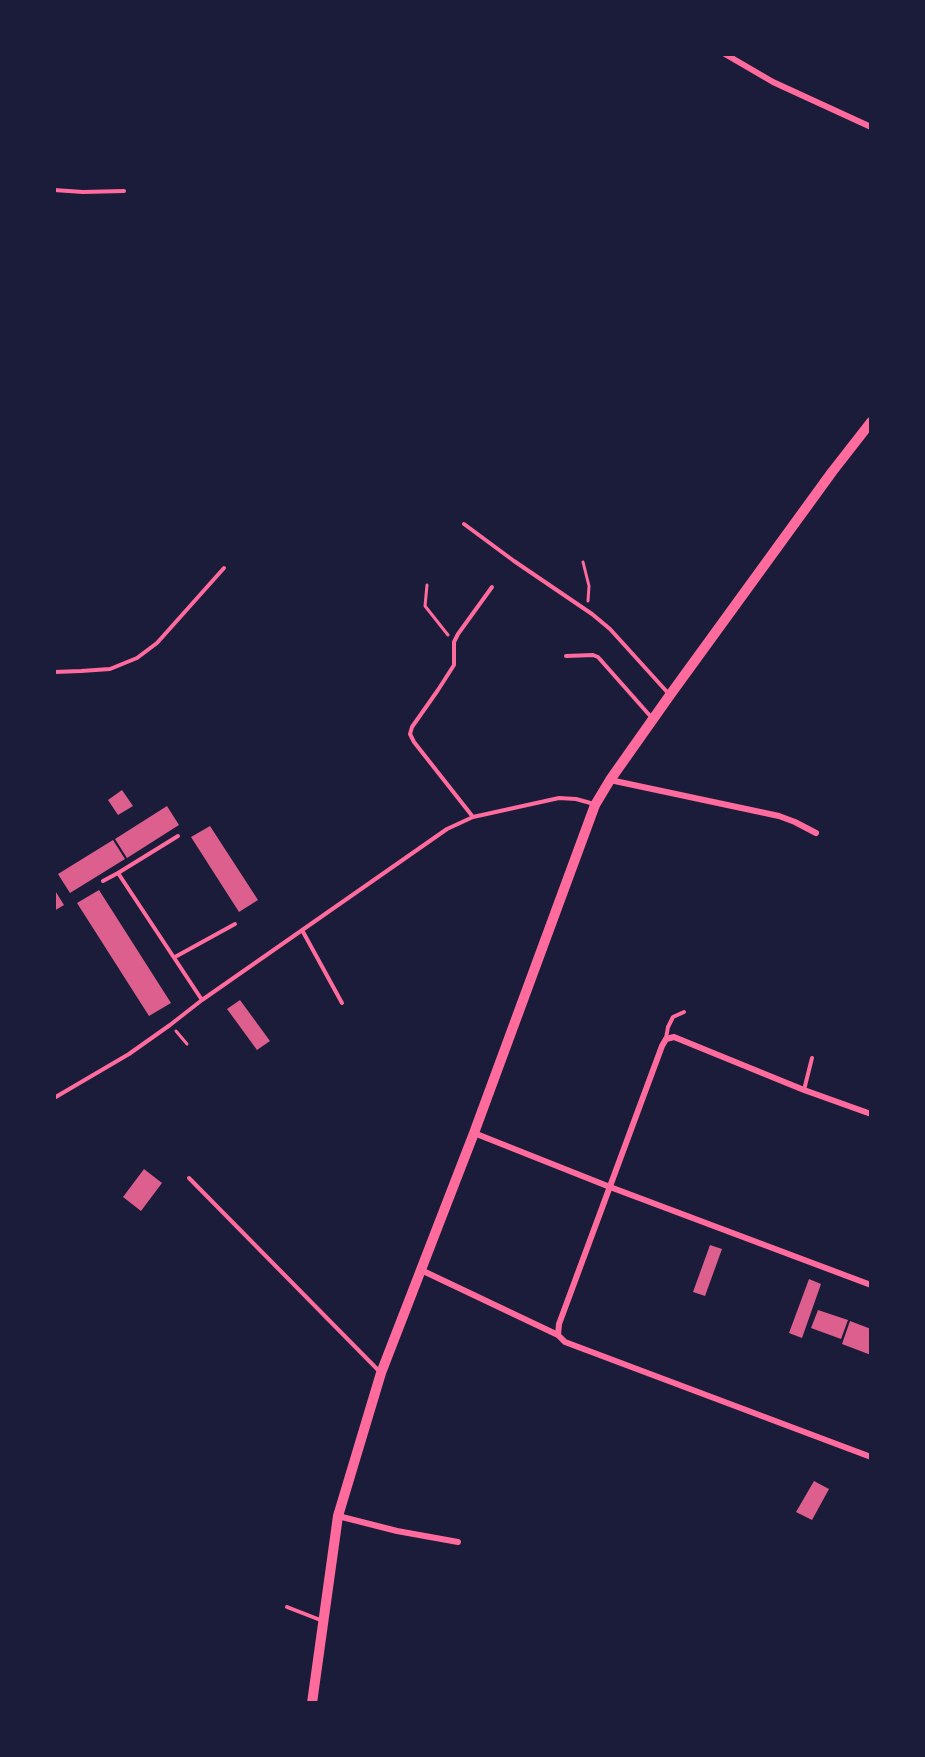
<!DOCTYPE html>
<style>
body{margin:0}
#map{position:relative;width:925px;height:1757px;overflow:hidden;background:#1b1b3a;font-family:Lato,sans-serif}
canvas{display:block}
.frame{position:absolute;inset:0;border:56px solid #1b1b3a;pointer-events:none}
</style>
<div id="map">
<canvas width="925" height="1757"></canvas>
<div class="frame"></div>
</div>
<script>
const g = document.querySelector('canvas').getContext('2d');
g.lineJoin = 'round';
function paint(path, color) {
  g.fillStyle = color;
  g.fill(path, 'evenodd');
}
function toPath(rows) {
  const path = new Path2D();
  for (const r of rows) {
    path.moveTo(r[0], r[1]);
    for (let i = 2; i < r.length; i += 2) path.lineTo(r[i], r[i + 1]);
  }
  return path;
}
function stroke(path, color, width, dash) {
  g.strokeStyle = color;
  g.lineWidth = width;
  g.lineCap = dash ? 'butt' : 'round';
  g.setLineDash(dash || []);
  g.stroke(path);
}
const building = toPath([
 [122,790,133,806,118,815,108,800],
 [167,806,179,825,127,858,115,839],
 [210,826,258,900,239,912,191,837],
 [113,840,125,859,70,893,58,874],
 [54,889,64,905,54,911],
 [99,890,171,1003,149,1016,77,903],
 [240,1000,270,1041,257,1050,227,1009],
 [144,1169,162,1183,141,1211,123,1197],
 [710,1245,722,1249,705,1296,693,1292],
 [809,1279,821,1284,802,1338,789,1333],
 [818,1310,848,1320,841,1339,811,1328],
 [850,1321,871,1329,871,1355,842,1344],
 [814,1481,829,1489,812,1520,796,1512]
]);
const path = toPath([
 [583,562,589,586,588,601],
 [427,585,425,606,448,635],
 [176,1031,187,1044]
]);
const service = toPath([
 [54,190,83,192,124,191],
 [464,524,514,561,592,614,610,629,668,693],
 [566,656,593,655,598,657,652,718],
 [54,672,81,671,110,669,137,658,157,643,224,568],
 [473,817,414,742,410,734,412,727,438,690,454,665,454,642,458,634,492,587],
 [118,873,178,836],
 [103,881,118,873,202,1000],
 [302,930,342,1003],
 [175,957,235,924],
 [666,1038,668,1027,673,1017,684,1012],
 [804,1090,812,1058],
 [54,1098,129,1054,170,1025,202,1000,447,829,473,817,559,798,576,799,594,804],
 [189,1178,380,1372],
 [287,1607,323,1621]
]);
const minor = toPath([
 [725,54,773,82,871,127],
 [610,780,779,816,795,822,816,833],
 [474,1133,610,1187,871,1285],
 [421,1270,558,1335,565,1342,871,1457],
 [558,1335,559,1324,662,1046,666,1039,674,1037,804,1090,871,1114],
 [338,1516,397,1531,458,1542]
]);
const secondary = toPath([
 [312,1703,338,1516,381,1373,474,1133,595,805,610,780,670,695,832,472,871,422]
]);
paint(building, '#dd5f8e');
stroke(path, '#ff6b9d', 3);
stroke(service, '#ff6b9d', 4);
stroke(minor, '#ff6b9d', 6);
stroke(secondary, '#ff6b9d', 10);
</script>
